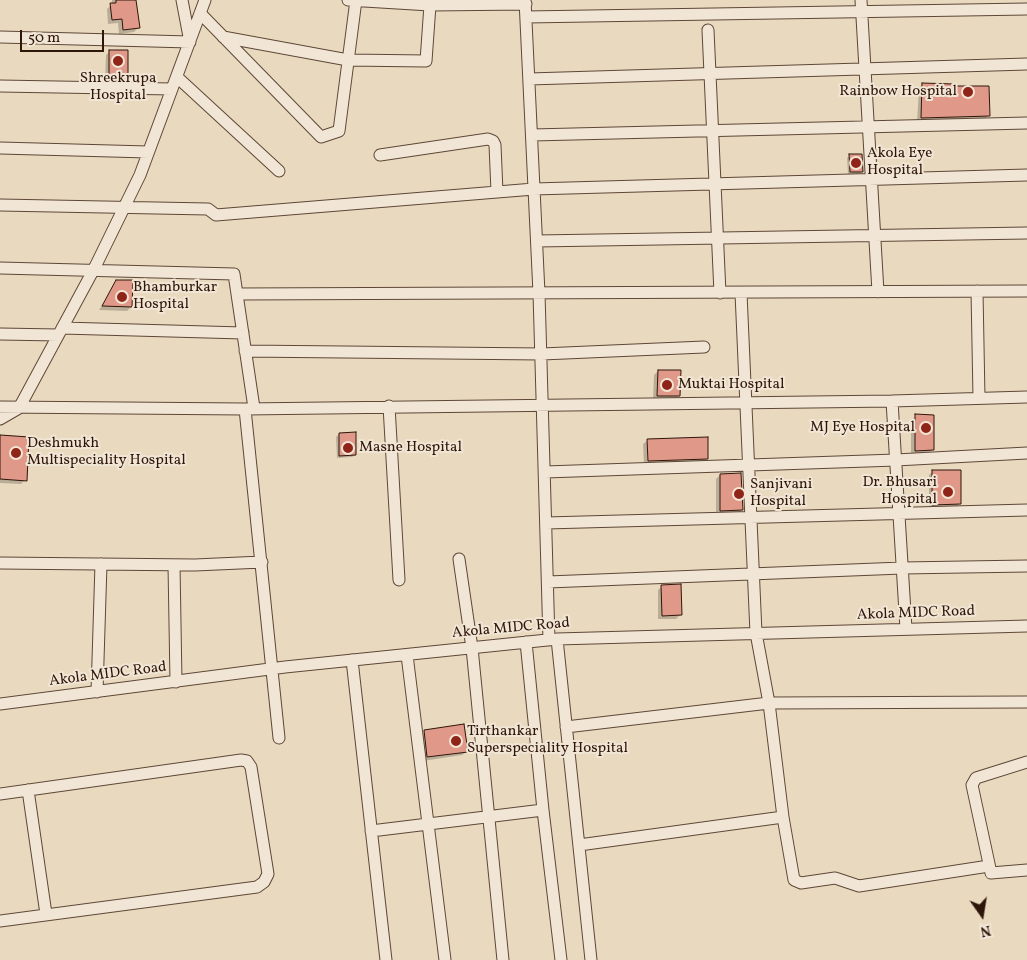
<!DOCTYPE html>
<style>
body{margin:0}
#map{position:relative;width:1027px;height:960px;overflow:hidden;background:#e9d9be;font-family:Vollkorn,serif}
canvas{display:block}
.north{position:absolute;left:957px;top:890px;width:50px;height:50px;-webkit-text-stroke:4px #f1e6d5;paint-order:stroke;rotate:167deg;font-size:14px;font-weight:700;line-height:20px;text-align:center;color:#2f160a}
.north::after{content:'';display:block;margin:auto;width:18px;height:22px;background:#2f160a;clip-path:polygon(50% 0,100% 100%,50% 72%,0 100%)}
.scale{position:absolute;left:20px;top:30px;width:84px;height:22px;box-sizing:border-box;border:2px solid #2f160a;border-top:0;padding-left:6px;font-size:15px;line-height:18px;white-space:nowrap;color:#2f160a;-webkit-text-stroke:4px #f1e6d5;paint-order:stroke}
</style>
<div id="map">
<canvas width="1027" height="960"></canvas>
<div class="north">N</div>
<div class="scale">50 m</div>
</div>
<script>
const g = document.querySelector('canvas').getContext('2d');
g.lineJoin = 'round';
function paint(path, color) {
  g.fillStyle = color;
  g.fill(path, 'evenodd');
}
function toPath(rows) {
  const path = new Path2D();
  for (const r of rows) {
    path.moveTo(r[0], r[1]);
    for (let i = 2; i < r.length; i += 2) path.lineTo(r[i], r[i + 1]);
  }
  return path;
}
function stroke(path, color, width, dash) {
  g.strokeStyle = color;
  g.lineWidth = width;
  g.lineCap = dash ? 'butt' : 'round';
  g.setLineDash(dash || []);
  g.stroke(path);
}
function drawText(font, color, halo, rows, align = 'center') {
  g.font = font + ' Vollkorn,serif';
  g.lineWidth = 4;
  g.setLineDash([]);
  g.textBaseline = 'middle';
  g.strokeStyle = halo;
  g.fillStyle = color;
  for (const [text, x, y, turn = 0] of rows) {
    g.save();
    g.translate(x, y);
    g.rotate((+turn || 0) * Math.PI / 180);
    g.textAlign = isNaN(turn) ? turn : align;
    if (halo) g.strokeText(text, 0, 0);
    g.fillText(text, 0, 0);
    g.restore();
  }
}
const shadow = toPath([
 [112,0,135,0,138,28,134,32,119,34,118,23,108,24,107,9,112,4],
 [110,51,127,80,122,84,105,84,106,55],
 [923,84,988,116,984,120,917,122,919,88],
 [850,155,862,171,860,174,848,174,847,158],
 [117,281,131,307,127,311,99,310],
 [658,371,679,396,675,400,653,400,654,375],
 [916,416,932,450,928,454,911,455,911,420],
 [339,434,355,455,352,457,337,458,336,437],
 [0,437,25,480,21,484,0,483],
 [648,440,707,458,703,463,644,465,643,444],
 [933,471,959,504,955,508,929,509,929,475],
 [720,475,742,510,738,514,716,514,716,479],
 [662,586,681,614,676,619,658,619,658,590],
 [424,731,467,751,462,755,423,761,420,735]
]);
const building = toPath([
 [116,0,136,0,140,28,123,30,122,19,112,20,110,3,116,3,116,0],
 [109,50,128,50,128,81,109,80,109,50],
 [922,83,954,84,954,86,989,86,990,116,921,118,922,83],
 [849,154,862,154,863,172,850,172,849,154],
 [116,280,133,280,132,307,102,306,116,280],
 [658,370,681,370,680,396,657,396,658,370],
 [915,414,934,415,934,450,915,451,915,414],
 [356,432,356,455,339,456,339,433,356,432],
 [0,435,29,437,27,481,0,479,0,435],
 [708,437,708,459,648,461,647,439,708,437],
 [932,470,961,470,961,504,932,505,932,470],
 [741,473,743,510,720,511,720,474,741,473],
 [681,584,682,615,662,616,661,585,681,584],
 [464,724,468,752,427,757,424,730,464,724]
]);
const minor = toPath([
 [348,0,430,5,526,4],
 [525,0,539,293,549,640],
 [861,0,878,292],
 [200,13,321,137,339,131,356,0],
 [526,17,1027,9],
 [708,30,720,293],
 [0,37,190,42,182,0],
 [223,37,348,60,426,61,430,5],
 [177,77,279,171],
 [529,79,1027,64],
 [0,86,172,89],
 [532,135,1027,123],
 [0,148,148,152],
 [380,155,488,139,493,141,495,145,497,192],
 [0,205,208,209,216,215,534,189,1027,175],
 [537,241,1027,233],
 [0,268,234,274,254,408],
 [977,291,979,398],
 [741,293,756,633,769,703,1027,702],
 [237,294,1027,291],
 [62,328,243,333],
 [0,334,58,335],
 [245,351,542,354,704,347],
 [892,401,906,629],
 [389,406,399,580],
 [0,407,245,409,892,401,1027,397],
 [245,409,279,738],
 [0,419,19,408,94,269,140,175,205,0],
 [545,472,896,460,1027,453],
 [546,523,1027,510],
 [459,559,472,648,503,960],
 [0,563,195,565,262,562],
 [174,565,176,682],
 [548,582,902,568,1027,566],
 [557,639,591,960],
 [526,642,543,810,561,960],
 [407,655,445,960],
 [352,660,386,960],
 [97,692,101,564],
 [0,704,285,667,557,639,1027,626],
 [566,727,769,703,783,817,794,880,801,883,835,878,859,886,989,866],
 [1027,762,976,778,972,785,991,873,1027,870],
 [28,790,46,914],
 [0,794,241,760,247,761,251,767,268,874,264,882,257,887,0,921],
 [371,831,543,810],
 [579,845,783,817]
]);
const markers = [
 [118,61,6,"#8f2418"],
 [968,92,6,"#8f2418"],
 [856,163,6,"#8f2418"],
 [122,297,6,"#8f2418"],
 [667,385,6,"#8f2418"],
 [926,428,6,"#8f2418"],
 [348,448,6,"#8f2418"],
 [16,453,6,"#8f2418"],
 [948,492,6,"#8f2418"],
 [739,494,6,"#8f2418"],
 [456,741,6,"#8f2418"]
];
const poiNames = [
 ["Shreekrupa",118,79,"center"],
 ["Hospital",118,96,"center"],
 ["Rainbow Hospital",957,92,"right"],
 ["Akola Eye",867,154],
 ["Hospital",867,171],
 ["Bhamburkar",133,288],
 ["Hospital",133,305],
 ["Muktai Hospital",678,385],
 ["MJ Eye Hospital",915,428,"right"],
 ["Deshmukh",27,444],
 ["Multispeciality Hospital",27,461],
 ["Masne Hospital",359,448],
 ["Dr. Bhusari",937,483,"right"],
 ["Hospital",937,500,"right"],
 ["Sanjivani",750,485],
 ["Hospital",750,502],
 ["Tirthankar",467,732],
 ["Superspeciality Hospital",467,749]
];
const streetNames = [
 ["Akola MIDC Road",916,614,-2],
 ["Akola MIDC Road",511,629,-5],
 ["Akola MIDC Road",108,675,-7]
];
paint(shadow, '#0003');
paint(building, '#e09888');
stroke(building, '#2f160a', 1);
stroke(minor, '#5e4737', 13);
stroke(minor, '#f1e6d5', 11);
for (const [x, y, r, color] of markers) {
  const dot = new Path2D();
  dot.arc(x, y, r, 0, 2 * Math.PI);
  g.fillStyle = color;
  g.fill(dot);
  stroke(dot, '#f1e6d5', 2);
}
drawText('15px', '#2f160a', '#f1e6d5', poiNames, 'left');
drawText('15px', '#2f160a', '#f1e6d5', streetNames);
</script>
